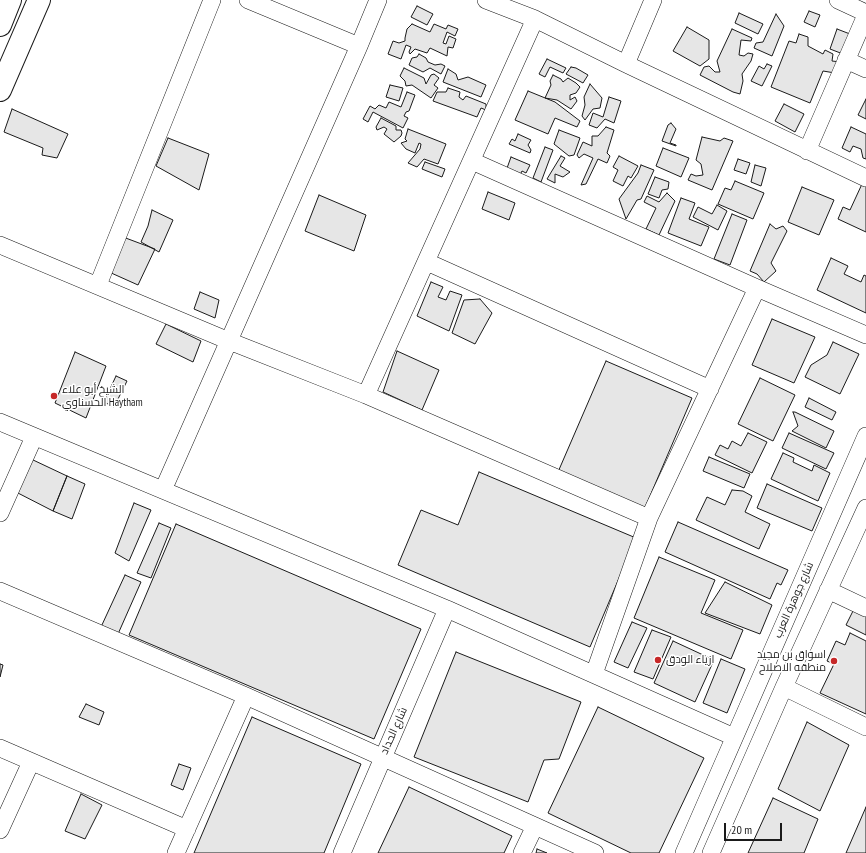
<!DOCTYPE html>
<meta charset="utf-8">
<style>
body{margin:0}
#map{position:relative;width:866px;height:853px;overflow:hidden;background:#fff;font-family:"PT Sans Narrow",sans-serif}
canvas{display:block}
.scale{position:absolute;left:724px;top:823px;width:58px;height:18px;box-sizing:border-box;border:2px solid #1a1a1a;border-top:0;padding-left:5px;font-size:12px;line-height:14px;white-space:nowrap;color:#1a1a1a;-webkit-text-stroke:3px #fff;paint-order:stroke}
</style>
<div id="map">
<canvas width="866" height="853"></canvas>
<div class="scale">20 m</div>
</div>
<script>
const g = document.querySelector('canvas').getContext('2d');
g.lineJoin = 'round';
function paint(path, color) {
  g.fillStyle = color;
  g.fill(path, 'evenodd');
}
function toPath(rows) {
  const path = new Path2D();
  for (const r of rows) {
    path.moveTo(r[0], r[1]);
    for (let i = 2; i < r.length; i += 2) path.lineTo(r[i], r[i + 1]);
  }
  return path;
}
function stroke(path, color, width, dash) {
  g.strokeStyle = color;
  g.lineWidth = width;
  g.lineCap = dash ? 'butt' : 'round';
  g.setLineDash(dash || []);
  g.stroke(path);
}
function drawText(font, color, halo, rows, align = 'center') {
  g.font = font + ' "PT Sans Narrow",Cairo,sans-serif';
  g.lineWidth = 3;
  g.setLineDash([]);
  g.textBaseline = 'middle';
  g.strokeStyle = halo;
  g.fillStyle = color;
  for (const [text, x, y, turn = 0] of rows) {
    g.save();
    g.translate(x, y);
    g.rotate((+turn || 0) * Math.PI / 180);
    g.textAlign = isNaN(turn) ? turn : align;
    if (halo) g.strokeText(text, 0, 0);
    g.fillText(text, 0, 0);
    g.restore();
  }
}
const building = toPath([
 [417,6,433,14,427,25,411,17,417,6],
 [809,11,820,15,815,27,804,22,809,11],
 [739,13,763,24,758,34,735,23,739,13],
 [776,14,784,26,772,56,754,48,756,43,763,42,776,14],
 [412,24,430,32,434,24,446,29,448,25,458,29,455,36,447,32,443,43,446,44,449,36,456,39,453,48,448,47,447,56,430,48,427,53,415,49,410,54,409,52,411,47,406,45,401,59,388,54,393,41,399,43,405,41,405,38,407,29,412,24],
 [687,27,709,40,709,59,700,66,673,51,687,27],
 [732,29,752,38,751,41,741,40,739,55,744,56,748,53,753,54,751,61,742,74,743,81,740,94,733,92,700,75,704,67,709,66,715,72,720,72,717,61,732,29],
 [837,29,850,34,843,54,830,49,837,29],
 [799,34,808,37,808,46,823,54,825,50,833,54,832,61,841,62,835,73,823,71,810,103,771,87,789,41,796,43,799,34],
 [419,54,426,58,428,62,435,65,441,64,445,66,441,74,430,68,423,72,409,65,412,58,417,57,419,54],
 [547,59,566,68,563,73,550,67,545,77,539,74,547,59],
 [767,64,772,66,762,86,751,81,759,66,764,69,767,64],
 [571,67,576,68,588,75,583,83,566,74,571,67],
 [404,68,424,78,426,84,431,75,434,74,439,78,434,85,438,88,431,98,412,85,406,86,405,81,400,76,404,68],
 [448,69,456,74,458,80,468,77,486,85,481,97,443,82,448,69],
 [553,75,561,79,563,82,568,78,576,83,580,87,576,93,570,95,570,100,575,97,577,101,571,109,557,100,545,98,551,85,550,81,553,75],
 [590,84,602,98,600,108,593,109,585,120,582,116,585,105,584,97,590,84],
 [390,85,403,88,399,101,386,97,390,85],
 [448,88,460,92,459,97,463,100,466,96,486,104,486,110,481,108,477,117,433,101,437,92,446,92,448,88],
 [528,91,555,102,580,121,577,127,555,118,548,134,515,120,528,91],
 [407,92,415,95,409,111,406,112,404,116,408,118,403,128,373,112,368,122,363,119,370,106,375,109,379,105,386,108,389,102,401,107,407,92],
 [609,97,621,101,614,123,605,119,597,128,589,125,593,113,603,117,609,97],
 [866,99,866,119,858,115,866,99],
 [784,104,804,114,795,132,775,121,784,104],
 [12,109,68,134,57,158,42,155,43,148,4,132,12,109],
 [381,118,396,126,396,130,401,130,402,133,401,136,394,142,384,134,387,129,384,127,377,130,376,127,381,118],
 [671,123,676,129,670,143,676,145,676,146,662,141,668,125,671,123],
 [606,127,614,130,607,153,610,156,607,163,598,159,586,184,581,185,593,158,584,154,579,158,577,155,583,142,592,146,592,136,598,136,606,127],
 [851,127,866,134,866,159,863,158,861,149,853,146,850,152,842,148,851,127],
 [408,129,446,144,438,164,424,159,417,167,408,163,420,149,421,144,419,143,415,153,406,149,401,143,407,141,405,139,408,129],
 [559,130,580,138,574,155,569,156,554,144,559,130],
 [518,134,531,140,528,145,531,150,530,153,509,144,512,139,515,141,518,134],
 [702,137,720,141,724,138,733,141,712,190,688,180,691,174,696,176,703,175,701,164,696,160,702,137],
 [168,138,209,154,199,190,156,166,168,138],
 [545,147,553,150,541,182,533,178,545,147],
 [663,148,689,158,681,177,656,166,663,148],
 [561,156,565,158,560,166,570,172,563,177,555,174,555,183,547,179,561,156],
 [619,156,638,166,631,178,628,176,623,186,613,181,618,170,613,167,619,156],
 [511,157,530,165,526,173,522,171,519,177,506,171,511,157],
 [738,159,750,163,746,174,734,170,738,159],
 [425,162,445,169,442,177,422,169,425,162],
 [641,165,654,170,641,199,637,200,626,219,619,199,638,173,641,165],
 [755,165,766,168,761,186,751,182,755,165],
 [655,177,669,182,668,189,662,190,659,198,648,194,655,177],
 [735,181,764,193,753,219,718,204,725,188,731,190,735,181],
 [862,184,866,186,866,232,838,219,843,207,850,210,862,184],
 [802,187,834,200,819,235,788,222,802,187],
 [488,192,515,203,509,220,482,209,488,192],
 [667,193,675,201,659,235,646,229,656,208,644,202,647,196,659,202,667,193],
 [319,195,366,215,354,251,305,231,319,195],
 [681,198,695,203,689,219,709,227,701,246,668,233,681,198],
 [717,205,727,211,718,230,693,217,698,207,712,214,717,205],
 [152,210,173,220,159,252,141,242,148,226,152,210],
 [732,214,747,220,730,265,714,259,732,214],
 [770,224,776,229,783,226,787,231,771,263,776,271,764,282,757,274,750,271,770,224],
 [123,237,155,249,138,285,109,272,123,237],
 [831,258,848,266,844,274,861,282,864,275,866,276,866,313,817,290,831,258],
 [431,282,443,287,438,297,446,300,450,291,462,295,449,331,417,316,431,282],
 [200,292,219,300,215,318,194,309,200,292],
 [480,299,492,313,475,344,452,333,464,300,480,299],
 [772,319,815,337,794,383,752,365,772,319],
 [166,324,201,341,193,362,156,344,166,324],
 [833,342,859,354,840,394,805,377,811,365,827,355,833,342],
 [397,351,439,370,422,410,383,392,397,351],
 [75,352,106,366,86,418,55,403,75,352],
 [606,361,692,398,644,510,558,472,606,361],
 [116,376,127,381,114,407,104,402,116,376],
 [760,378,795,395,773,441,738,424,760,378],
 [809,398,836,412,832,420,805,407,809,398],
 [793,412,795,412,834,431,826,448,792,431,798,426,793,412],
 [748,433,767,442,752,473,715,455,720,445,728,449,732,441,741,446,748,433],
 [789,433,834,453,826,469,782,448,789,433],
 [783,453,794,458,793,462,812,471,814,465,830,473,818,501,771,479,783,453],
 [709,457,750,474,744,488,703,471,709,457],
 [31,459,67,476,53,511,14,491,31,459],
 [479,472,636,538,590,647,398,565,421,510,458,525,479,472],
 [67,476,85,484,72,519,53,511,67,476],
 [767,484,822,508,812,531,757,508,767,484],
 [732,490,743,491,752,496,745,512,770,524,759,549,696,520,707,497,725,505,732,490],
 [134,503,151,510,129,561,115,553,134,503],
 [678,522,788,570,781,585,777,583,770,599,665,552,678,522],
 [159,523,171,528,151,578,137,573,159,523],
 [176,524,421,629,374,739,129,635,176,524],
 [659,557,715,580,701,613,743,630,731,659,634,618,659,557],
 [125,575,141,582,118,634,101,627,125,575],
 [725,582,772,605,760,634,705,613,725,582],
 [854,609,866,615,866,635,846,625,854,609],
 [632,622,647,628,628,668,614,662,632,622],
 [652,630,671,637,653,679,634,672,652,630],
 [850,633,866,641,866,714,820,693,834,664,827,661,836,641,845,645,850,633],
 [673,641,714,660,695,702,654,683,673,641],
 [456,652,581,702,559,759,544,760,528,802,414,757,456,652],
 [721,659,745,669,727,713,703,703,721,659],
 [0,664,3,665,0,677,0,664],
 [86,704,104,712,99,725,79,717,86,704],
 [598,707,704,758,659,853,631,853,548,813,598,707],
 [252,717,361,764,324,853,194,853,252,717],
 [807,722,849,745,820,811,778,789,807,722],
 [179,764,191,768,183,790,171,785,179,764],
 [409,787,512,836,504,853,378,853,409,787],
 [81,794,102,805,85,839,65,831,81,794],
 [773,798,818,819,804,853,748,853,773,798],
 [866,807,866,853,846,853,866,807],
 [537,849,547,853,536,853,537,849]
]);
const minor = toPath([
 [248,0,359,46],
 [486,0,535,19,626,64,866,178],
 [838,0,866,13],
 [846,60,866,69],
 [626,64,653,0],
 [807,151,866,15],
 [472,161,757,288,866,335],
 [0,245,229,341,366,395,649,518],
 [427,262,710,389],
 [98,285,212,0],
 [366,395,535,19],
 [0,422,447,609,734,737],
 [163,490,359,46,378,0],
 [0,513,34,437],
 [828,590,866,608],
 [0,591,246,696,595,853],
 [594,674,649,518,757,288],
 [784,687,866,727],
 [0,748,187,829],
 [0,830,31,762],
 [176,853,246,696],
 [342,853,447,609],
 [522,853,535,826],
 [684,853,866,436],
 [711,853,784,687,866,508]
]);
const tertiary = toPath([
 [0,25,10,0],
 [0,90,39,0]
]);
const markers = [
 [54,396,4,"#c62828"],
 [658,660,4,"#c62828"],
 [834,661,4,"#c62828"]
];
const poiNames = [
 ["الشيخ أبو علاء",62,390],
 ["الحسناوي Haytham",62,403],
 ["اسواق بن مجيد",826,655,"right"],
 ["منطقه الاصلاح",826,668,"right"],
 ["ازياء الودق",666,660]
];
const streetNames = [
 ["شارع جوهرة العرب",794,600,-66],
 ["شارع الحداد",394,731,-66]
];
paint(building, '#e6e6e6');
stroke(building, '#1a1a1a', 1);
stroke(minor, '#1a1a1a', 18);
stroke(tertiary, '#1a1a1a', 24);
stroke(minor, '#fff', 17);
stroke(tertiary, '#fff', 22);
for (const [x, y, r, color] of markers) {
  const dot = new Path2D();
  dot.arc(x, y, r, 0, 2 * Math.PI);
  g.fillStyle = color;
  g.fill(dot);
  stroke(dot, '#fff', 1.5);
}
drawText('11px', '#1a1a1a', '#fff', poiNames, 'left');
drawText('11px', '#1a1a1a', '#fff', streetNames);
</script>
